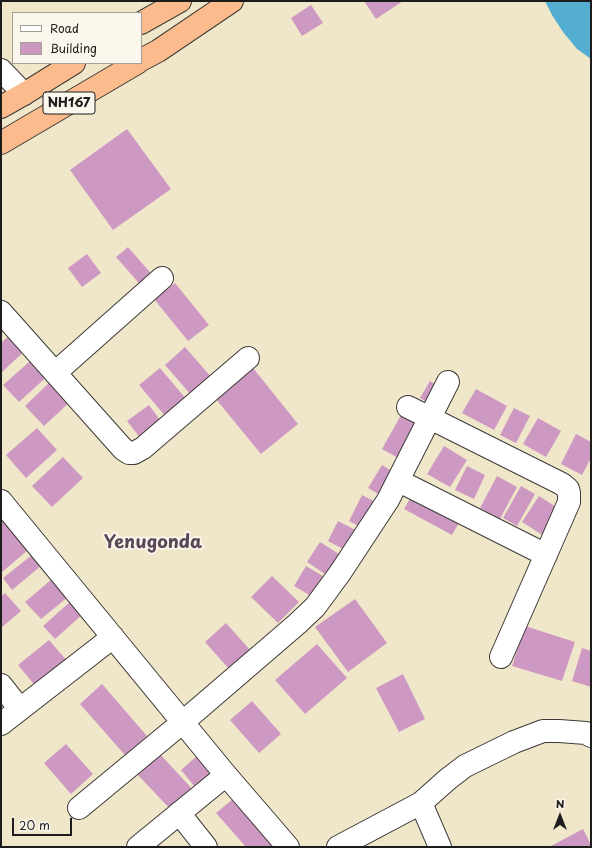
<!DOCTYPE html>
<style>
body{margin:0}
#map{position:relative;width:592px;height:848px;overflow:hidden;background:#f0e7ca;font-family:"Playpen Sans",sans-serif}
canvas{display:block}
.frame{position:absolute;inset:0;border:2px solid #1c1c1c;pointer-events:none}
.legend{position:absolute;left:12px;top:12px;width:130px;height:52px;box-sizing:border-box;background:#fbf7ec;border:1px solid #a29f99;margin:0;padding:5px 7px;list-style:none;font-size:12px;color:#1c1c1c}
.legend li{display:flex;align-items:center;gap:8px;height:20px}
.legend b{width:20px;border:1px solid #a29f99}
.north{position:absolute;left:540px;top:796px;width:40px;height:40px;-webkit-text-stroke:3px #fbf7ec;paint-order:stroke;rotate:0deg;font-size:11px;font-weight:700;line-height:16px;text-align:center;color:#1c1c1c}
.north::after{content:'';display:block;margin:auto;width:14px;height:18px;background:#1c1c1c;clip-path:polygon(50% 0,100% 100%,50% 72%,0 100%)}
.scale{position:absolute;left:12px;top:818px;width:60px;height:18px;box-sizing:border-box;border:2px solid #1c1c1c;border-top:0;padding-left:5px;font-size:12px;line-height:14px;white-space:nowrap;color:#1c1c1c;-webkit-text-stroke:3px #fbf7ec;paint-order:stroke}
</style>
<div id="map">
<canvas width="592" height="848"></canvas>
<div class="frame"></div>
<ul class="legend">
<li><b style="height:5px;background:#fff"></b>Road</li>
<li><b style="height:11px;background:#cd99c2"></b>Building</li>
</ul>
<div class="north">N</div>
<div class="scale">20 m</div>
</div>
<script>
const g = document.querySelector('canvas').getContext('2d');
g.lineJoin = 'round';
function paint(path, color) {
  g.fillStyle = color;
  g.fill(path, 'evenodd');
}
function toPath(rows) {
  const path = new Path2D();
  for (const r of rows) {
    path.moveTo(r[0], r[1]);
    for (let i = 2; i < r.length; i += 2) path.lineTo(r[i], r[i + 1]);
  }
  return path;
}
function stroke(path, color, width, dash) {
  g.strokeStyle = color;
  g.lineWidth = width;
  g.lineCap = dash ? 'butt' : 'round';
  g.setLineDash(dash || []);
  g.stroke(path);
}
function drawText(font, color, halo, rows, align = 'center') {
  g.font = font + ' "Playpen Sans",sans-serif';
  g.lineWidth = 3.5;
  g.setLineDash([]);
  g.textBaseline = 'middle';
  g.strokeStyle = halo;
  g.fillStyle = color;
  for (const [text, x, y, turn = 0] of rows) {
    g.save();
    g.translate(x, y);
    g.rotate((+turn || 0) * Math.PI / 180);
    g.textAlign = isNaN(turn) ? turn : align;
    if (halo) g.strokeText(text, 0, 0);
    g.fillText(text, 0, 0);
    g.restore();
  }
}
const water = toPath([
 [545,1,591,1,591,59,577,49,563,32,552,15]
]);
const building = toPath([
 [364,1,403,1,376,19],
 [311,5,323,23,302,36,291,18],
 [127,129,171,189,113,230,70,170],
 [128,247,155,278,144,289,116,257],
 [87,254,101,273,82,287,68,268],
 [175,283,209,325,188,341,154,299],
 [15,330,30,346,1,373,1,343],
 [185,347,212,378,192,396,165,365],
 [37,355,53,371,19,402,3,385],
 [160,368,187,400,166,417,139,385],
 [253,368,298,424,261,454,215,398],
 [53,379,72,400,44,426,25,406],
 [430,381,445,390,435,407,420,398],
 [476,389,507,406,494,430,462,413],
 [149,405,163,424,141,439,127,421],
 [514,408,530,416,516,443,500,435],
 [401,415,426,428,407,463,382,449],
 [538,418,561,431,546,457,523,444],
 [37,428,57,450,26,478,6,455],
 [576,434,591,442,591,458,582,475,561,464],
 [444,446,467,460,450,487,427,474],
 [63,457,83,478,52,507,32,486],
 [382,465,399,475,385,498,368,488],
 [467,466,485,475,474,499,455,490],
 [497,476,517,487,500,519,480,508],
 [521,486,535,494,517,526,503,518],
 [362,495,389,509,376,535,349,521],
 [412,495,460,521,452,535,404,509],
 [539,496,561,510,544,536,522,522],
 [1,518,29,549,1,573],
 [338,521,367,536,356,556,328,541],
 [320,542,353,563,340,584,307,562],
 [32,555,41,566,12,590,3,578],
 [306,566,338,585,326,605,294,586],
 [272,576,299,602,278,623,251,597],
 [52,579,68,597,41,619,25,602],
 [5,593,21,611,1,628,1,597],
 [355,599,387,643,348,672,315,627],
 [71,601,83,614,55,639,43,626],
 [226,623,259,660,238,679,205,642],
 [525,626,575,642,562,681,512,666],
 [49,640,69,663,37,688,18,665],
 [317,644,347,678,305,714,275,680],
 [582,648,591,651,591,687,572,681],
 [403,674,425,719,399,732,376,688],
 [102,684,147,736,125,755,80,704],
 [252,701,281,734,259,753,230,720],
 [66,744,93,774,71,794,44,763],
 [158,752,195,792,173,812,136,773],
 [198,755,217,778,200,793,181,770],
 [239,794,276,847,246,847,216,813],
 [583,829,591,845,591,847,552,847,551,846]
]);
const minor = toPath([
 [1,70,24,94],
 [1,312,123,449,129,453,134,453,143,448,248,358],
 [55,373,162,278],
 [408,407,562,484,568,489,569,493,569,502,501,657],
 [399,481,546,555],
 [1,501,226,775,288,847],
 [1,685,20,709],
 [1,724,113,637],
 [421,803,440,847],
 [79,808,183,722,297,624,315,607,340,573,388,500,448,382],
 [179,813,206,847],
 [138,847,226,775],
 [338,847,421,803,448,779,465,766,514,742,543,731,559,731,586,733,591,736]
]);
const highway = toPath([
 [141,23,180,1],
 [141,60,158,51,232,1],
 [1,107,24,94,74,63],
 [1,143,137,63]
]);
const shields = [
 [69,103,52]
];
const shieldNames = [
 ["NH167",69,103]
];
const districtNames = [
 ["Yenugonda",153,543]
];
paint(water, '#53aed1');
paint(building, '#cd99c2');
stroke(minor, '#3c3a36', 24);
stroke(highway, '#3c3a36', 24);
stroke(minor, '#fff', 22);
stroke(highway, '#fbbb8c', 22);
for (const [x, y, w] of shields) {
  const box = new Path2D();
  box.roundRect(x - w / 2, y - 11, w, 22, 3);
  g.fillStyle = '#fbf7ec';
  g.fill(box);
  stroke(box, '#1c1c1c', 1);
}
drawText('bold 13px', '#1c1c1c', null, shieldNames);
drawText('bold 18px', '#5a4856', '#fbf7ec', districtNames);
</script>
